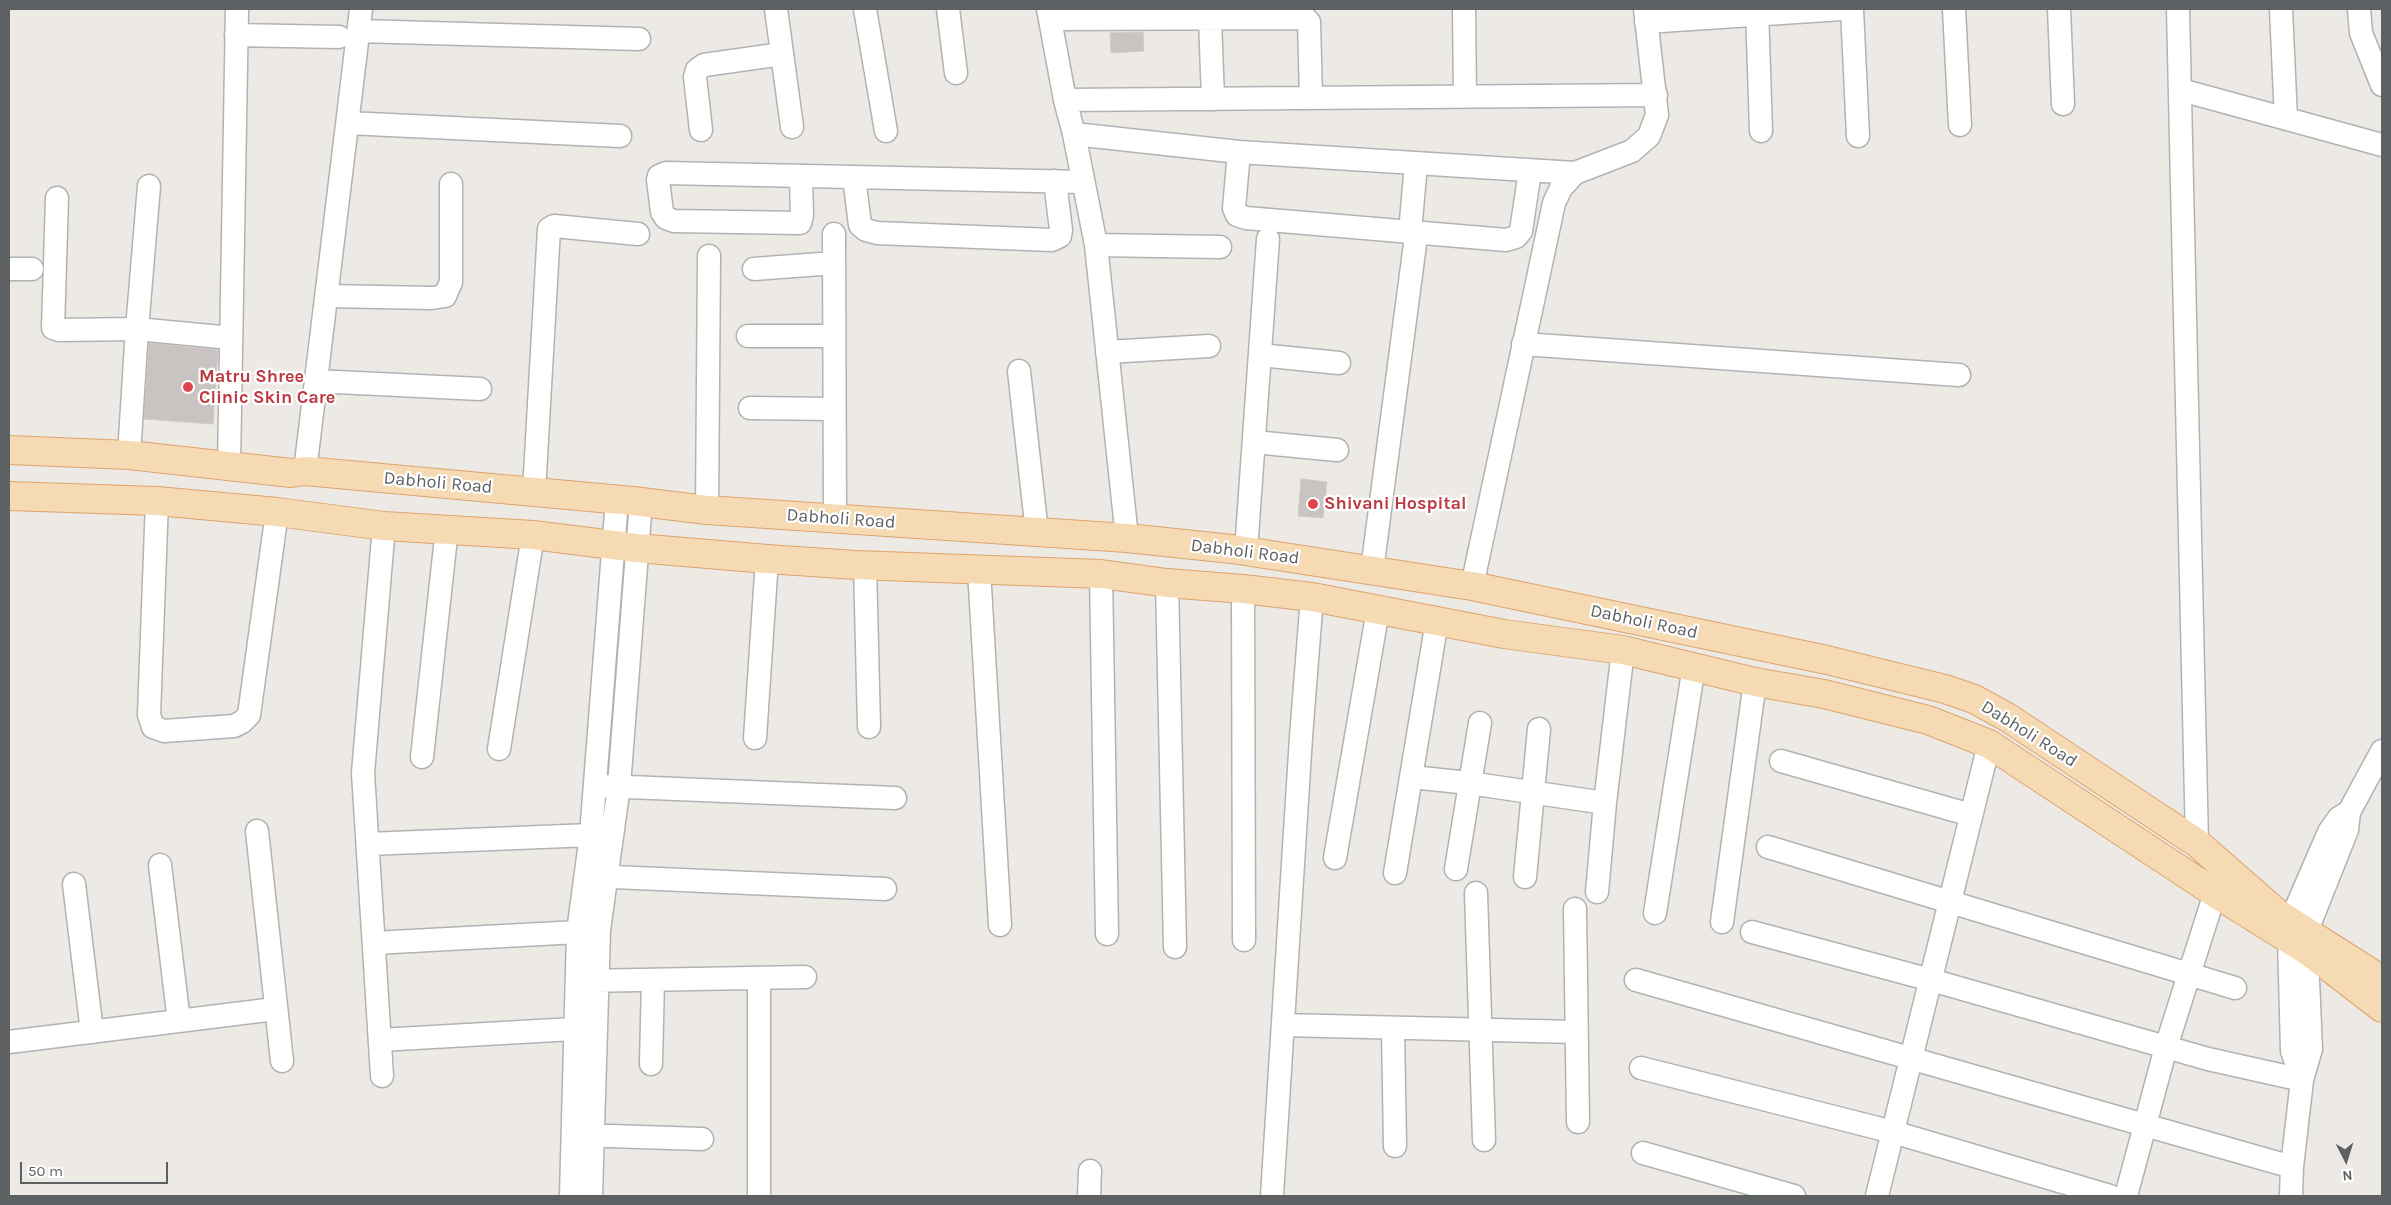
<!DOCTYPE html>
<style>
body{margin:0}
#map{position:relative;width:2391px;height:1205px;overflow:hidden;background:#ede9e5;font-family:Karla,sans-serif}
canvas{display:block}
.frame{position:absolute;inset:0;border:10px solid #5d6163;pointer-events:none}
.north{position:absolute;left:2321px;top:1135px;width:50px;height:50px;-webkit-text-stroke:4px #fff;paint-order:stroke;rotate:175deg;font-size:14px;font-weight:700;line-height:20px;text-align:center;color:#5d6163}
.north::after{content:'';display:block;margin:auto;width:18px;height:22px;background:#5d6163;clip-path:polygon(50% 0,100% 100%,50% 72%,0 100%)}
.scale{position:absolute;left:20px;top:1162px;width:148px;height:22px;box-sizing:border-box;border:2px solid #5d6163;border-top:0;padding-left:6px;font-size:15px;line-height:18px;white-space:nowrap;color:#5d6163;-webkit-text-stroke:4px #fff;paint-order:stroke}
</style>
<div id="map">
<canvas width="2391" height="1205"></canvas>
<div class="frame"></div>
<div class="north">N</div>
<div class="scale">50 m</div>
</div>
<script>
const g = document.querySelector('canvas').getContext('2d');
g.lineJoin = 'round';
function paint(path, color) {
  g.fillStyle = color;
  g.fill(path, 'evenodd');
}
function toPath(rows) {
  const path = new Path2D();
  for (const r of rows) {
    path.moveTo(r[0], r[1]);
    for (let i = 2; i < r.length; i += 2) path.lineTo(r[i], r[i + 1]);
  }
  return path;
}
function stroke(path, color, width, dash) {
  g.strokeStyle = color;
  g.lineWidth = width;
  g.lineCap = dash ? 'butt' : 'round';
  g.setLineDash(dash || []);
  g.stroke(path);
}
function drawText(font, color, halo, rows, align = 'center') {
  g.font = font + ' Karla,sans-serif';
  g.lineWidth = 4.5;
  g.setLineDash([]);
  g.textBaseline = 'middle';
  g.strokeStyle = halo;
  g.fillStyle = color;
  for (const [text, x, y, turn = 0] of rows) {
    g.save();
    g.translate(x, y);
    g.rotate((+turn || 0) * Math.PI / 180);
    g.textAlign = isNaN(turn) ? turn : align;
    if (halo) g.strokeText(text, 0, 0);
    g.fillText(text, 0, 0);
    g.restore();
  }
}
const building = toPath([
 [1143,32,1144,51,1111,53,1110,33,1143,32],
 [149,343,218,350,213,424,144,419,149,343],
 [1301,479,1327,482,1323,518,1298,516,1301,479]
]);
const minor = toPath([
 [776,9,792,127],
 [865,9,886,131],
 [948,9,956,73],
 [1048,9,1065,100,1074,134,1096,245,1127,538],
 [1464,9,1465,96],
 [1757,9,1761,131],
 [1852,9,1858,136],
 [1954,9,1960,125],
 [2059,9,2063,104],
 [2178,9,2197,843],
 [2281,9,2286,119],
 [2359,9,2361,33,2382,85],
 [1050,19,1305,18,1309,22,1311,98],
 [1210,19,1213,99],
 [1646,22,1842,9],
 [359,31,639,39],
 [236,35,339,37],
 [2181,90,2382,145],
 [1065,100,1656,95],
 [348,123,620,136],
 [701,130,695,77,697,70,704,65,782,54],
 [1074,134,1239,152,1575,173],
 [1239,152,1234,208,1237,215,1246,218,1506,240,1516,237,1521,231,1530,171],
 [801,177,802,216,800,223,674,221,666,218,662,212,658,180,659,176,666,173,1083,182],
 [854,177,860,225,866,230,877,233,1052,240,1060,236,1061,230,1055,181],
 [57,198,53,328,59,330,137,329,231,338],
 [1410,232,1416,164],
 [834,234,835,518],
 [1096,245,1220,247],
 [9,269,32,269],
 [754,269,834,263],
 [327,296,432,298,445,296,451,282,451,184],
 [748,336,833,336],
 [1523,344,1959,375],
 [1107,352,1209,346],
 [1260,355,1339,363],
 [1019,371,1037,532],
 [316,381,480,389],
 [750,408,833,409],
 [1254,442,1337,450],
 [129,455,137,329,149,186],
 [229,466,237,9],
 [305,471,361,9],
 [534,492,549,229,554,226,638,234],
 [157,501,149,715,153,727,164,731,234,726,242,722,249,715,277,512],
 [707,510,709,256],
 [1246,551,1268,239],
 [865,565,869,727],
 [979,570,1000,925],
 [1372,570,1415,244],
 [1101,574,1107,934],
 [1167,583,1175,947],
 [1472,586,1554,203,1561,188,1575,173,1632,151,1649,136,1657,115,1645,9],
 [1243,589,1244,940],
 [755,738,767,559],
 [499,749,533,535],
 [422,757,447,528],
 [1781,761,1971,815],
 [1412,777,1469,783,1605,803],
 [604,786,895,798],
 [257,831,282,1061],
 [368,844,591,835],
 [1768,847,2235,988],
 [1335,858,1378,610],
 [160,865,179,1021],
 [1456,869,1480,723],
 [1395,873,1437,621],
 [591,876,885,889],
 [1525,877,1539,729],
 [74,884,92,1032],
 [1597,892,1605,803,1623,650],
 [1476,893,1484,1140],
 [1575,909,1578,1122],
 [1655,913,1694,666],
 [1722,922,1755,682],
 [1752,932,1931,980,2208,1059,2302,1080],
 [374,943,578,932],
 [1636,980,2292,1167],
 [584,981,805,977],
 [1283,1025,1577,1032],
 [1393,1028,1395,1146],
 [380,1040,591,1028],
 [9,1042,275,1009],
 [651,1064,653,980],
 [1641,1068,1893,1132,2110,1196],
 [382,1076,363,773,384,526],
 [2302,1080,2292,1051,2289,939,2290,922,2329,832,2339,818,2349,812],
 [579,1135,702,1139],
 [1643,1153,1794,1196],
 [571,1196,578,932,591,835,617,500],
 [591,1196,599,930,619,786,641,502],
 [759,1196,759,978],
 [1089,1196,1090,1171],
 [1272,1196,1301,737,1312,597],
 [1877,1196,1989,744],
 [2126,1196,2166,1047,2215,893],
 [2291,1196,2292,1167,2302,1080,2311,1049,2306,933,2347,830,2349,812,2382,751]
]);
const major = toPath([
 [9,450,129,455,291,473,305,471,633,501,707,510,1127,538,1232,549,1472,586,1827,660,1945,689,1974,699,2007,717,2197,843,2277,913,2382,980],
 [9,496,157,501,277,512,384,526,533,535,637,548,767,559,856,565,1101,574,1167,583,1243,589,1312,597,1504,634,1623,650,1755,682,1824,694,1928,720,1989,744,2215,893,2308,951,2382,1008]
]);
const markers = [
 [188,387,6,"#e0444e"],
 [1313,504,6,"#e0444e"]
];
const healthNames = [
 ["Matru Shree",199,377],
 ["Clinic Skin Care",199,398],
 ["Shivani Hospital",1324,504]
];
const streetNames = [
 ["Dabholi Road",438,483,5],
 ["Dabholi Road",841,519,4],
 ["Dabholi Road",1245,552,7],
 ["Dabholi Road",1644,622,12],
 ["Dabholi Road",2029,734,32]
];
paint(building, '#c9c4c2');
stroke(building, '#d1cac4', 1);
stroke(minor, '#b0b3b5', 25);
stroke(major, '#dfa36c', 30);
stroke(minor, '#fff', 22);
stroke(major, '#f5dab3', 28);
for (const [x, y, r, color] of markers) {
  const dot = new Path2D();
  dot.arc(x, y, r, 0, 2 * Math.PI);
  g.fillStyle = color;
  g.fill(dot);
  stroke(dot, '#fff', 2);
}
drawText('bold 18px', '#be3a42', '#fff', healthNames, 'left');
drawText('18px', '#5d6163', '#fff', streetNames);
</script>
